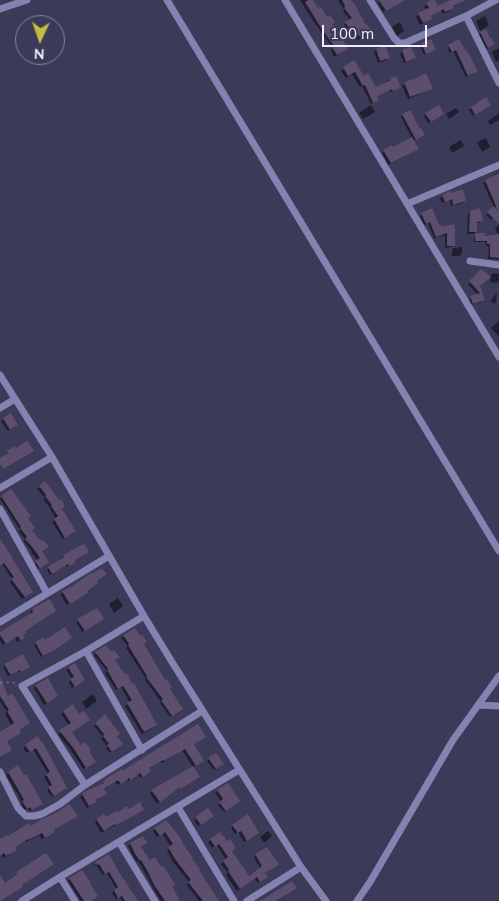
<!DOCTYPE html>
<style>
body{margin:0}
#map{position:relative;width:499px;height:901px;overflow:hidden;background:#3c3a59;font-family:Mulish,sans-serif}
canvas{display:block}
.north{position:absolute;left:15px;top:15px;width:50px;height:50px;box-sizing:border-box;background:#3c3a59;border:1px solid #84839a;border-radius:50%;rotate:183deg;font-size:14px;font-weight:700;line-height:20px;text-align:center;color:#f0f0fc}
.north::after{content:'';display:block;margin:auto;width:18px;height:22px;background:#c3bd3e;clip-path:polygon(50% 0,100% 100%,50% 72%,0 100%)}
.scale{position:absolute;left:322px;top:25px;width:105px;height:22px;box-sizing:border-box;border:2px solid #f0f0fc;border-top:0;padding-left:6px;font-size:15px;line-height:18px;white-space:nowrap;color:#f0f0fc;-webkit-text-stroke:4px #3c3a59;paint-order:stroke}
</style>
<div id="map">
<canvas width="499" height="901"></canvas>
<div class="north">N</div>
<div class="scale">100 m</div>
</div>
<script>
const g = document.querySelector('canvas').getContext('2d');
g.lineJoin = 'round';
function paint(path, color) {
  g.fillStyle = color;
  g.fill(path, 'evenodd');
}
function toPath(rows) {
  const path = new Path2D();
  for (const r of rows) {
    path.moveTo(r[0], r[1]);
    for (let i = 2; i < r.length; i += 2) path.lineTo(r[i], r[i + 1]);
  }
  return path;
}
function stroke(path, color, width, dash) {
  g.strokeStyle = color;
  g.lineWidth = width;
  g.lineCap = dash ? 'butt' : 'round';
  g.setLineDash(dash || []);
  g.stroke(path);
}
const shadow = toPath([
 [300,0,311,0,331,24,346,49,344,51,334,57,331,50,333,48,314,22],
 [338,0,350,0,367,32,358,40,349,29,347,30,344,25,350,20,343,11,344,9],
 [381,0,400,2,383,12,378,3],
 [451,0,465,0,452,7,450,11,443,14,441,10,430,17,430,19,428,21,420,25,416,17,419,14,427,10,424,7,427,4,438,7],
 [485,16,489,25,480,31,476,21],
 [400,22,404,31,397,36,392,27],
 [481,33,491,46,486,49,478,35],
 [458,40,474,73,466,77,453,51,450,53,447,48],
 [422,44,434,50,424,55,420,46],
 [385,46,389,57,387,60,378,63,374,52,376,50],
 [411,48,414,57,412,60,404,63,400,54,402,51],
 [499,48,499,60,496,62,492,52],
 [354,62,363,77,376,89,391,79,399,87,397,89,390,92,390,90,376,97,378,100,371,104,362,86,360,87,352,74,346,78,341,71],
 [412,80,432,88,430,90,408,99,402,86],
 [486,99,487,106,473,116,469,110],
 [371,105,375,112,363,119,359,113],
 [456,108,459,112,449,119,446,114],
 [499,113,499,120,490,125,488,121],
 [426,114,441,116,428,123,424,116],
 [403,115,421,137,413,141,418,149,388,165,382,153,384,151,412,138,401,117],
 [486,138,490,147,482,152,477,142],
 [461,140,464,146,452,153,449,147],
 [499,172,499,206,493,208,498,213,491,220,486,215,494,207,483,183,494,177,493,176,495,174],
 [450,193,465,201,463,203,451,206,450,200,442,203,440,198],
 [470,212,482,220,479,223,476,223,476,232,474,234,467,234,468,214],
 [422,214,440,229,453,225,454,245,452,247,445,248,445,235,434,238,428,223,424,225,420,216],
 [499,225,499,259,488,259,489,246,486,246,485,242,474,242,474,237,476,234,484,237,498,235,495,228],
 [462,247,462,253,460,256,452,256,452,250,454,248],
 [481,270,479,286,483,300,481,302,471,305,469,300,471,297,478,295,468,284],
 [493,273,499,274,499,280,497,283,490,282,491,275],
 [497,293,496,302,494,304,490,301],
 [499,321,499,337,491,328],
 [11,415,15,427,8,431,1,421],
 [44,483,59,502,61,509,73,533,63,539,52,522,56,519,50,509,50,508,43,499,45,498,37,489],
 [2,497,27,518,30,531,46,564,37,570,34,564,38,561,31,552,32,551,24,542,25,540,19,531,20,530,0,499],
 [0,541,29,594,22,599,10,582,12,579,2,564,0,565],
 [64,556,74,561,72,564,67,567,66,565,50,575,47,570],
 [95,581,86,591,84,595,67,605,61,595,63,592],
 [118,598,123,606,114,613,109,604],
 [49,601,24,631,21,640,17,642,15,638,3,645,0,640,0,633,32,614,30,612,32,610],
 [97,610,103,619,82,632,76,622],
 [134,630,140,637,142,645,169,689,179,711,170,717,160,703,161,702,145,680,146,679,126,648,128,646,121,638],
 [36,643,50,653,41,657,34,645],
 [96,653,114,661,156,725,154,727,142,734,125,706,130,703,121,687,116,690,105,673,107,671,94,655],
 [5,665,28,667,19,673,18,671,8,676,3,667],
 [75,665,81,682,72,688,69,682,72,679,66,670],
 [36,686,56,696,44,705,34,688],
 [0,688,18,730,6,741,0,756,0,732,1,733,12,726,5,714,7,712,0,701],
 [93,694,97,701,86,709,82,702],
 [73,706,71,732,81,746,88,751,92,764,83,769,72,752,58,734,69,726,61,714],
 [105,716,116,736,120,746,110,753,106,748,108,747,101,739,103,737,94,726],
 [37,737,64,790,52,797,47,790,50,787,44,777,48,774,33,749,27,753,23,748],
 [193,744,201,763,193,767,182,750,162,763,161,761,148,769,147,773,140,778,138,774,128,781,127,779,118,785,115,782,103,790,106,794,103,796,95,801,93,804,87,808,80,797,89,791,102,785,102,784,104,782,122,772],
 [209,759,220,766,214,770,207,761],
 [18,767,39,806,30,811,28,808,24,810,21,804,22,803,17,793,6,775],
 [196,779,166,796,157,804,150,793,152,791],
 [227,785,236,803,224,812,218,805,221,802,215,793],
 [129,810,143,810,101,833,95,822,97,820,105,819],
 [74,818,53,831,51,834,42,839,39,835,26,842,25,840,14,847,13,852,4,858,2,855,0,856,0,840,30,828],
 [196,818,210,818,198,826,194,820],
 [165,822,217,901,199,901,187,885,189,882,173,862,167,850,171,847,162,833,157,837,153,831],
 [233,826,258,833,244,842,238,832,235,834,231,828],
 [268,831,272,836,264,843,260,837],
 [220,834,249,878,261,869,254,858,256,855,275,867,264,874,264,879,258,883,254,878,237,891,226,875,228,873,221,864,226,860,217,845,212,848,208,842],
 [142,837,140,847,171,886,179,901,161,901,153,888,147,876,138,861,137,862,133,856,128,846],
 [108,856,134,901,122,901,119,897,116,899,112,893,116,889,107,873,103,875,96,865,94,867,93,866],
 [70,879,90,901,81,901,68,881]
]);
const building = toPath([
 [308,0,313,0,318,8,320,6,327,17,330,15,335,22,332,24,340,34,348,49,337,55,332,47,334,46,323,31,305,2],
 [342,0,351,0,358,9,357,10,364,20,363,21,371,30,361,38,352,28,350,29,345,22,352,18,344,8,345,6],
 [379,0,405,0,386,11],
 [431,0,435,0,438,6,450,0,466,0,453,6,454,8,445,12,444,9,431,16,432,19,423,23,418,13,429,8,426,3],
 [486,29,490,38,491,38,495,44,488,48,480,32],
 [431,39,436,50,426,54,421,43],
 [459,39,465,50,466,49,478,71,468,76,456,50,452,52,448,45],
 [385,45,390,58,380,61,376,49],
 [411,47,416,58,406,62,402,50],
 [354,60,364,76,368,73,376,87,391,80,390,78,396,76,401,87,393,91,392,89,380,95,377,97,379,100,373,103,365,85,363,86,355,72,348,76,343,67],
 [426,73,433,89,410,97,404,82,413,79,413,80],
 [486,97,491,105,475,115,471,107],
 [439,105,444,114,431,122,425,113],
 [410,110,420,129,421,128,425,135,416,140,402,114],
 [412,137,419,149,391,163,383,150,392,145,393,147],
 [499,173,499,224,487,212,493,206,498,211,485,180],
 [463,189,466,201,453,205,452,199,445,202,442,195,451,191,451,193],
 [432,208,439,225,440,224,441,227,454,224,455,229,455,246,447,246,447,233,436,237,430,222,426,224,421,213],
 [480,208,483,221,477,222,477,232,469,232,470,211],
 [475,233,485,233,485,236,499,234,499,258,490,257,490,244,487,244,487,241,475,241],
 [481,269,491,277,480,286,485,300,473,304,470,296,480,293,469,281],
 [11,413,18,425,10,430,3,418],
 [27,441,34,451,3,469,0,464,0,458,9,453,7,451,15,446,16,448],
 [45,481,59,500,61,499,65,506,62,509,76,531,65,538,54,519,58,516,51,506,52,505,45,496,46,495,39,486],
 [11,489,31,516,28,518,35,528,32,530,40,540,41,539,42,541,44,540,49,547,42,551,49,562,40,569,35,561,40,558,33,548,25,539,27,537,20,528,21,527,1,496],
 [0,539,13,558,12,558,33,592,25,597,11,579,14,577,4,563,0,566],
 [84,544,89,552,75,560,76,562,69,566,68,564,52,574,48,567,64,557,63,555],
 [102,568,107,574,97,581,98,583,87,591,88,593,70,604,62,591,70,587,70,588,91,573,92,574],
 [50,599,56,611,25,631,26,633,23,635,25,638,20,640,18,636,6,644,0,635,0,632,33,612,32,609],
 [97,608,104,619,85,631,77,619],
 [65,627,72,638,53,651,43,656,35,642,44,637,45,640],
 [135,628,140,636,142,635,147,642,144,644,165,680,166,679,172,687,170,689,183,709,172,716,161,700,163,699,146,677,147,676,128,645,129,644,123,635],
 [106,645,111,652,114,650,120,657,115,660,125,675,127,673,132,684,134,683,157,725,144,732,127,703,132,700,123,686,118,689,107,670,108,669,95,652],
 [23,654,30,667,21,672,20,670,13,674,10,674,4,664],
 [75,663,85,680,75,687,70,679,74,677,68,667],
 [0,676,8,696,12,693,30,723,19,730,21,733,7,741,12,750,0,757,0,732,14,723,7,711,9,710,0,696],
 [48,678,58,696,47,703,35,685],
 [73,704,79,714,84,711,90,720,72,732,81,745,85,742,91,750,89,751,96,762,86,768,74,749,59,730,71,723,63,711],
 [105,714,120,734,117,736,123,744,112,752,107,745,109,744,103,736,104,734,95,723],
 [198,724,206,737,194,744,204,761,196,766,185,749,164,761,163,760,149,768,151,771,143,777,140,773,131,780,129,778,121,784,118,780,104,789,107,794,96,800,97,802,89,806,82,794,84,792,104,783,103,781,121,769,122,771,167,743],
 [37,736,43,743,67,788,54,796,48,787,52,785,46,774,50,772,36,748,30,752,25,745],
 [216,753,224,764,216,769,208,758],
 [18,765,24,775,26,774,43,804,32,810,30,807,27,809,22,801,24,800,19,791,8,772],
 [193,766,200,777,180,789,179,788,160,802,151,790],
 [228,783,240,801,226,811,219,802,223,799,217,790],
 [140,802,144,810,116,825,115,824,104,831,96,819,104,814,106,817,117,811,118,812,127,806,129,809],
 [69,804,78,816,54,830,55,832,45,838,42,833,28,840,28,839,15,847,17,850,6,856,4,853,0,856,0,839,7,835,8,836,29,823,31,826,40,820,56,813],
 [208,808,214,816,201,825,195,817],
 [248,814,259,833,247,841,241,831,238,833,232,825],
 [166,820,180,837,185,847,193,858,192,859,200,869,199,870,206,881,219,901,203,901,188,882,191,880,175,859,168,847,173,844,165,832,160,836,154,828],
 [220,832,227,841,230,839,236,848,232,851,249,876,262,866,255,854,267,847,279,865,265,873,268,877,260,882,257,877,240,889,228,871,229,870,223,861,228,857,219,844,215,847,210,839],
 [143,836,147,843,141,847,150,860,155,857,161,867,163,866,175,884,172,886,180,901,165,901,154,885,149,874,141,860,140,861,135,854,130,843],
 [46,853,54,864,22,885,23,887,0,901,0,875,5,883,18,874,16,872],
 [109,854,119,872,138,901,125,901,122,896,118,898,114,890,118,887,109,872,105,874,99,864,97,865,95,862],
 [82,870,91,883,90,884,98,896,91,901,84,901,69,878],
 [292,881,297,888,289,893,275,901,260,901]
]);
const path = toPath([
 [0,683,5,682,15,683]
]);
const street = toPath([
 [167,0,499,551],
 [285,0,499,357],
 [370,0,394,38,399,43,405,43,466,16,496,0],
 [0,9,27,0],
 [466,16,499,83],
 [407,204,499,165],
 [470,261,499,265],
 [0,375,52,457,144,616,172,662,301,867,326,901],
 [0,408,15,399],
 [0,488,52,457],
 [0,509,47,593],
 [0,622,109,556],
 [86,651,142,750],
 [478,705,499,706],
 [0,772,18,808,26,816,34,816,42,814,60,804,85,785,202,711],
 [85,785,22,686,86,651,144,616],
 [178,807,234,901],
 [119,842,155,901],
 [60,877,75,901],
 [22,901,60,877,239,770],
 [247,901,301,867],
 [357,901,370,882,453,740,499,676]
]);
paint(shadow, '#0007');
paint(building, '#5d4e6d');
stroke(path, '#86859c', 1, [2.5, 4]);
stroke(street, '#8482b0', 7);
</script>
